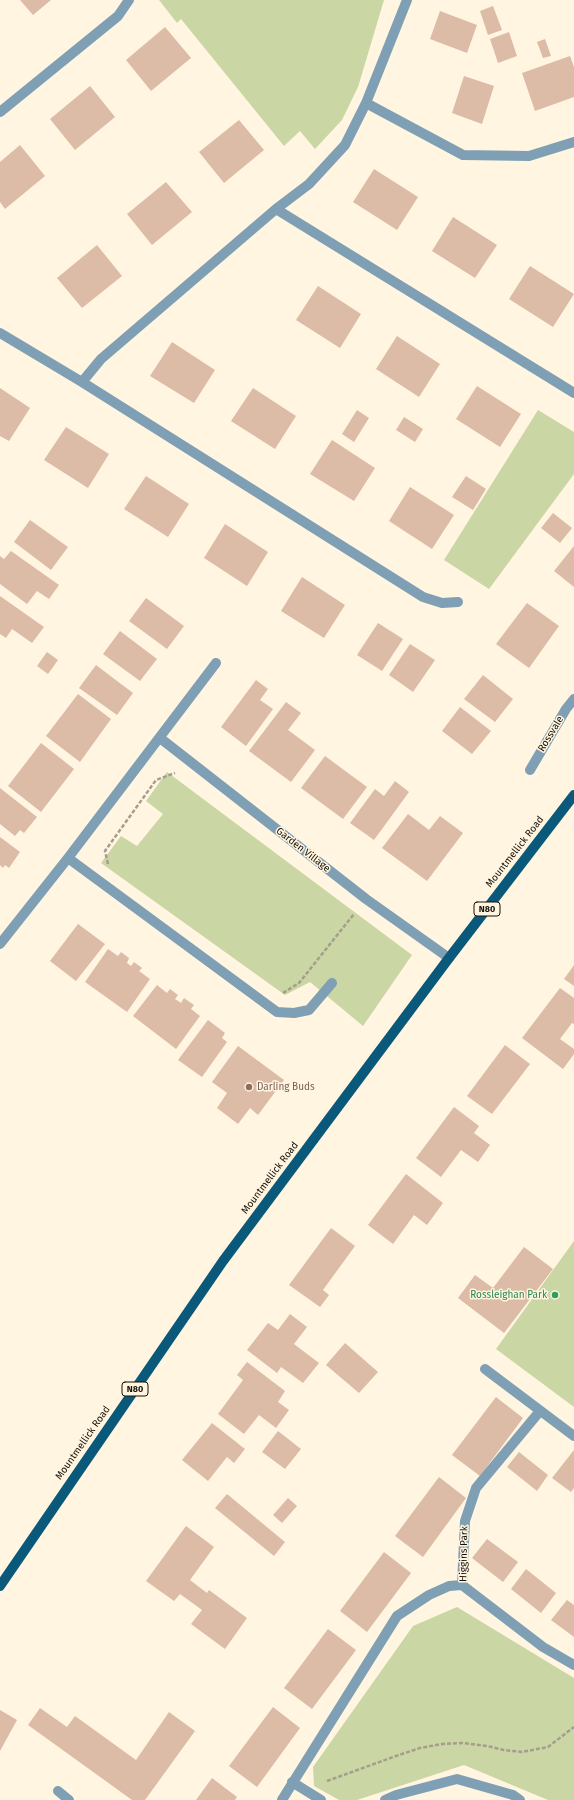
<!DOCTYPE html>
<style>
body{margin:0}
canvas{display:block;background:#fff5e1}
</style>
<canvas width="574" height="1800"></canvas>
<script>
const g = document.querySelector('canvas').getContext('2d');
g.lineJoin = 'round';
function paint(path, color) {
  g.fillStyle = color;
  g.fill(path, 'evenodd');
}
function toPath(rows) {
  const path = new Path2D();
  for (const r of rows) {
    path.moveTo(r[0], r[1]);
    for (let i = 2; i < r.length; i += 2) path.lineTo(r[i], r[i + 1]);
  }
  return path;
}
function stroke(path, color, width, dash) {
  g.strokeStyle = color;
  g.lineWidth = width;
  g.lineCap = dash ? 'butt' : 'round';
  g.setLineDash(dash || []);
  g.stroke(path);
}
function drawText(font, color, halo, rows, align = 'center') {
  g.font = font + ' "Fira Sans",sans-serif';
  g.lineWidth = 3;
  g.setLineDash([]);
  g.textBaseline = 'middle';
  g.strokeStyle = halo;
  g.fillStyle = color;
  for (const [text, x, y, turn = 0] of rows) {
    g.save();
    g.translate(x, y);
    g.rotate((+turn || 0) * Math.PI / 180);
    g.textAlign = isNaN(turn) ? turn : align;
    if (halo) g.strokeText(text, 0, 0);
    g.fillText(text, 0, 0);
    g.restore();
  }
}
const green = toPath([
 [159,0,384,0,358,87,342,120,315,149,300,131,284,146,181,19,177,23],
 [538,410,574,432,574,474,489,589,444,560],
 [167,772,412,955,363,1026,310,982,285,995,101,863,121,836,137,846,163,814,146,801],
 [574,1241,574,1407,496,1349],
 [457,1607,574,1678,574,1800,548,1800,464,1765,357,1800,339,1800,314,1786,313,1767,413,1626]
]);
const building = toPath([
 [20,0,51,0,33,15],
 [493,6,502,30,488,35,480,11],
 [440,11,477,25,467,53,430,39],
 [165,27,191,58,151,91,126,60],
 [509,32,517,56,498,63,490,39],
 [545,39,551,56,543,58,537,42],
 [570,56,574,67,574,97,535,111,522,73],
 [464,76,494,86,482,124,452,113],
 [90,86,115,117,75,150,50,119],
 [239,120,264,150,224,183,199,152],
 [20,145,45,176,5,209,0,202,0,162],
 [374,169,418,197,397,230,353,202],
 [166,182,192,212,152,245,127,214],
 [453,217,497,245,475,278,432,251],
 [97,245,122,276,82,308,57,278],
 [530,266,574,294,553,327,509,299],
 [318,286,361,314,340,348,296,320],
 [397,336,440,364,419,397,376,369],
 [172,342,215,370,194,403,150,376],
 [477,386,521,414,500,447,456,419],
 [0,388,30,408,9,441,0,436],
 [253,388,296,416,275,449,231,421],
 [357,410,369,418,354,442,342,434],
 [404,417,423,429,415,442,396,430],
 [66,427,109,454,88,488,44,460],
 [332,440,375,468,354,501,310,474],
 [146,476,189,504,168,537,124,509],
 [466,476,486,489,473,510,452,497],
 [410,487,454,515,432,549,389,521],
 [553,513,572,528,560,543,541,528],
 [30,520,68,547,51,570,14,542],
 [225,524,268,552,247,586,204,558],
 [574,546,574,587,554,571],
 [11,551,59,585,49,599,37,591,27,604,0,584,0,556,4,559],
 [302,577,345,605,324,638,281,611],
 [0,596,44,627,32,643,12,629,6,638,0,634],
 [146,598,184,626,167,649,129,621],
 [527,603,559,626,529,668,496,644],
 [378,623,403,639,382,671,357,655],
 [120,631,157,659,140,681,103,654],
 [410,644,435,660,413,692,389,675],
 [47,652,58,660,48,674,37,666],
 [96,665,133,693,117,715,79,688],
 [483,675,513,699,495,722,464,699],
 [256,680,268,689,260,700,273,709,246,746,221,727],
 [78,694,111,719,80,762,46,736],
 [286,702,301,713,288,730,315,750,291,782,249,751],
 [460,707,491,731,472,754,442,731],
 [41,743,74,769,41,812,8,786],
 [325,756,367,787,343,819,301,788],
 [395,781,409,792,374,840,350,823,375,789,384,796],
 [0,788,37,817,24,833,20,830,15,836,0,824],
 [408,814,429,830,440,816,463,833,427,881,382,848],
 [0,837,20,852,9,868,5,865,3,868,0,865],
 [78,924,105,944,76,981,50,961],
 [108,949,118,956,121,952,129,958,127,963,131,966,134,962,142,968,139,971,150,979,127,1012,85,982],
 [574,965,574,986,564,979],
 [157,985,167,993,170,989,178,995,175,999,181,1003,184,998,194,1005,191,1009,200,1016,176,1049,133,1016],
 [560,988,574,998,574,1024,572,1023,560,1039,574,1049,574,1054,563,1069,522,1038],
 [208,1020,225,1033,222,1038,227,1042,202,1077,178,1060],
 [505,1045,530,1064,492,1114,467,1096],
 [238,1046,284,1080,258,1115,250,1108,238,1124,217,1108,227,1093,212,1082],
 [454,1107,479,1126,474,1133,490,1145,478,1162,461,1150,441,1177,416,1158],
 [406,1174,443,1203,427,1225,414,1215,393,1244,368,1225],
 [331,1228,355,1246,323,1290,329,1295,320,1307,289,1285],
 [524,1247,553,1269,504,1333,458,1298,475,1275,493,1288],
 [290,1314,307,1327,294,1344,319,1363,303,1383,281,1367,277,1373,247,1350,268,1323,278,1330],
 [345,1343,378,1372,359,1393,326,1365],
 [247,1362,285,1391,278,1402,289,1410,276,1428,259,1415,244,1434,218,1414,243,1380,237,1375],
 [496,1397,523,1418,480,1476,452,1455],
 [212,1423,245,1449,234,1463,227,1457,208,1481,182,1460],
 [278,1431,301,1449,285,1469,262,1452],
 [574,1450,574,1488,571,1492,552,1478],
 [519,1452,548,1475,537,1491,507,1467],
 [439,1477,466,1498,423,1557,395,1536],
 [227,1494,285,1542,274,1556,215,1508],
 [288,1498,297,1506,282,1523,273,1515],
 [186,1526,214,1547,190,1580,207,1593,209,1590,247,1618,225,1649,191,1624,202,1610,180,1594,174,1601,146,1581],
 [487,1539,518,1562,503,1582,472,1558],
 [384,1552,411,1573,367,1632,340,1611],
 [526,1569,556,1593,541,1613,511,1589],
 [567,1600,574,1605,574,1637,551,1620],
 [328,1629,356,1650,312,1709,284,1688],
 [273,1707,300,1728,257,1787,229,1766],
 [40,1708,67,1727,75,1716,136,1760,169,1712,195,1731,145,1800,132,1800,28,1725],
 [0,1710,17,1720,0,1751],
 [212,1778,237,1797,235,1800,196,1800]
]);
const path = toPath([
 [108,864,105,851,156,780,175,773],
 [283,993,299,983,354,914],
 [327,1781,396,1756,420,1748,442,1744,462,1743,487,1746,504,1750,522,1752,548,1747,574,1727]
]);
const street = toPath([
 [366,103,463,155,529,156,574,142],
 [0,112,118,16,129,0],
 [276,209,574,393],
 [0,333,82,382,423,597,442,603,458,602],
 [82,382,101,359,276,209,309,184,345,145,366,103,407,0],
 [160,738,366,899,449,958],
 [530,770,566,709,574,699],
 [68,858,277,1012,294,1013,309,1010,332,983],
 [0,944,68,858,216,663],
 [485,1369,574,1436],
 [462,1585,465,1521,476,1488,540,1411],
 [462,1585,543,1647,574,1665],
 [292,1782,321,1800],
 [58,1791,69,1800],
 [282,1800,397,1616,429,1595,449,1586,462,1585],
 [385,1800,396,1795,457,1779,513,1795,520,1800]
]);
const primary = toPath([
 [0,1586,223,1261,449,958,574,795]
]);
const markers = [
 [249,1087,4,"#8d6e63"],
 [555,1295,4,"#2e9e5b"]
];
const shields = [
 [487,909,26],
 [135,1389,26]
];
const shieldNames = [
 ["N80",487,909],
 ["N80",135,1389]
];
const streetNames = [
 ["Rossvale",551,734,-59],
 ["Garden Village",303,850,38],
 ["Mountmellick Road",515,852,-52],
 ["Mountmellick Road",270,1178,-53],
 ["Mountmellick Road",83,1443,-55],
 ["Higgins Park",464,1554,-89]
];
const educationNames = [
 ["Darling Buds",257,1087]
];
const leisureNames = [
 ["Rossleighan Park",547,1295]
];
paint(green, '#cad6a3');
paint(building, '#dcbba7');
stroke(path, '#a69d8d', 2.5, [4, 2]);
stroke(street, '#7fa0b4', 10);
stroke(primary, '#0b597a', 10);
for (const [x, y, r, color] of markers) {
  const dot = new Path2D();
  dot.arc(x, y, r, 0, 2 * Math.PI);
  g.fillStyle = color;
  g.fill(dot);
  stroke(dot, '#fff5e1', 1.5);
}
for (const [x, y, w] of shields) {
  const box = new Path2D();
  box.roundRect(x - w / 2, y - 7, w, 14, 3);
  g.fillStyle = '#fff5e1';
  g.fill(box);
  stroke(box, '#171106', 1);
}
drawText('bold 9px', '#171106', null, shieldNames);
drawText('10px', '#171106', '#fff5e1', streetNames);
drawText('10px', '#785e54', '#fff5e1', educationNames, 'left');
drawText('10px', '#27864d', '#fff5e1', leisureNames, 'right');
</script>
